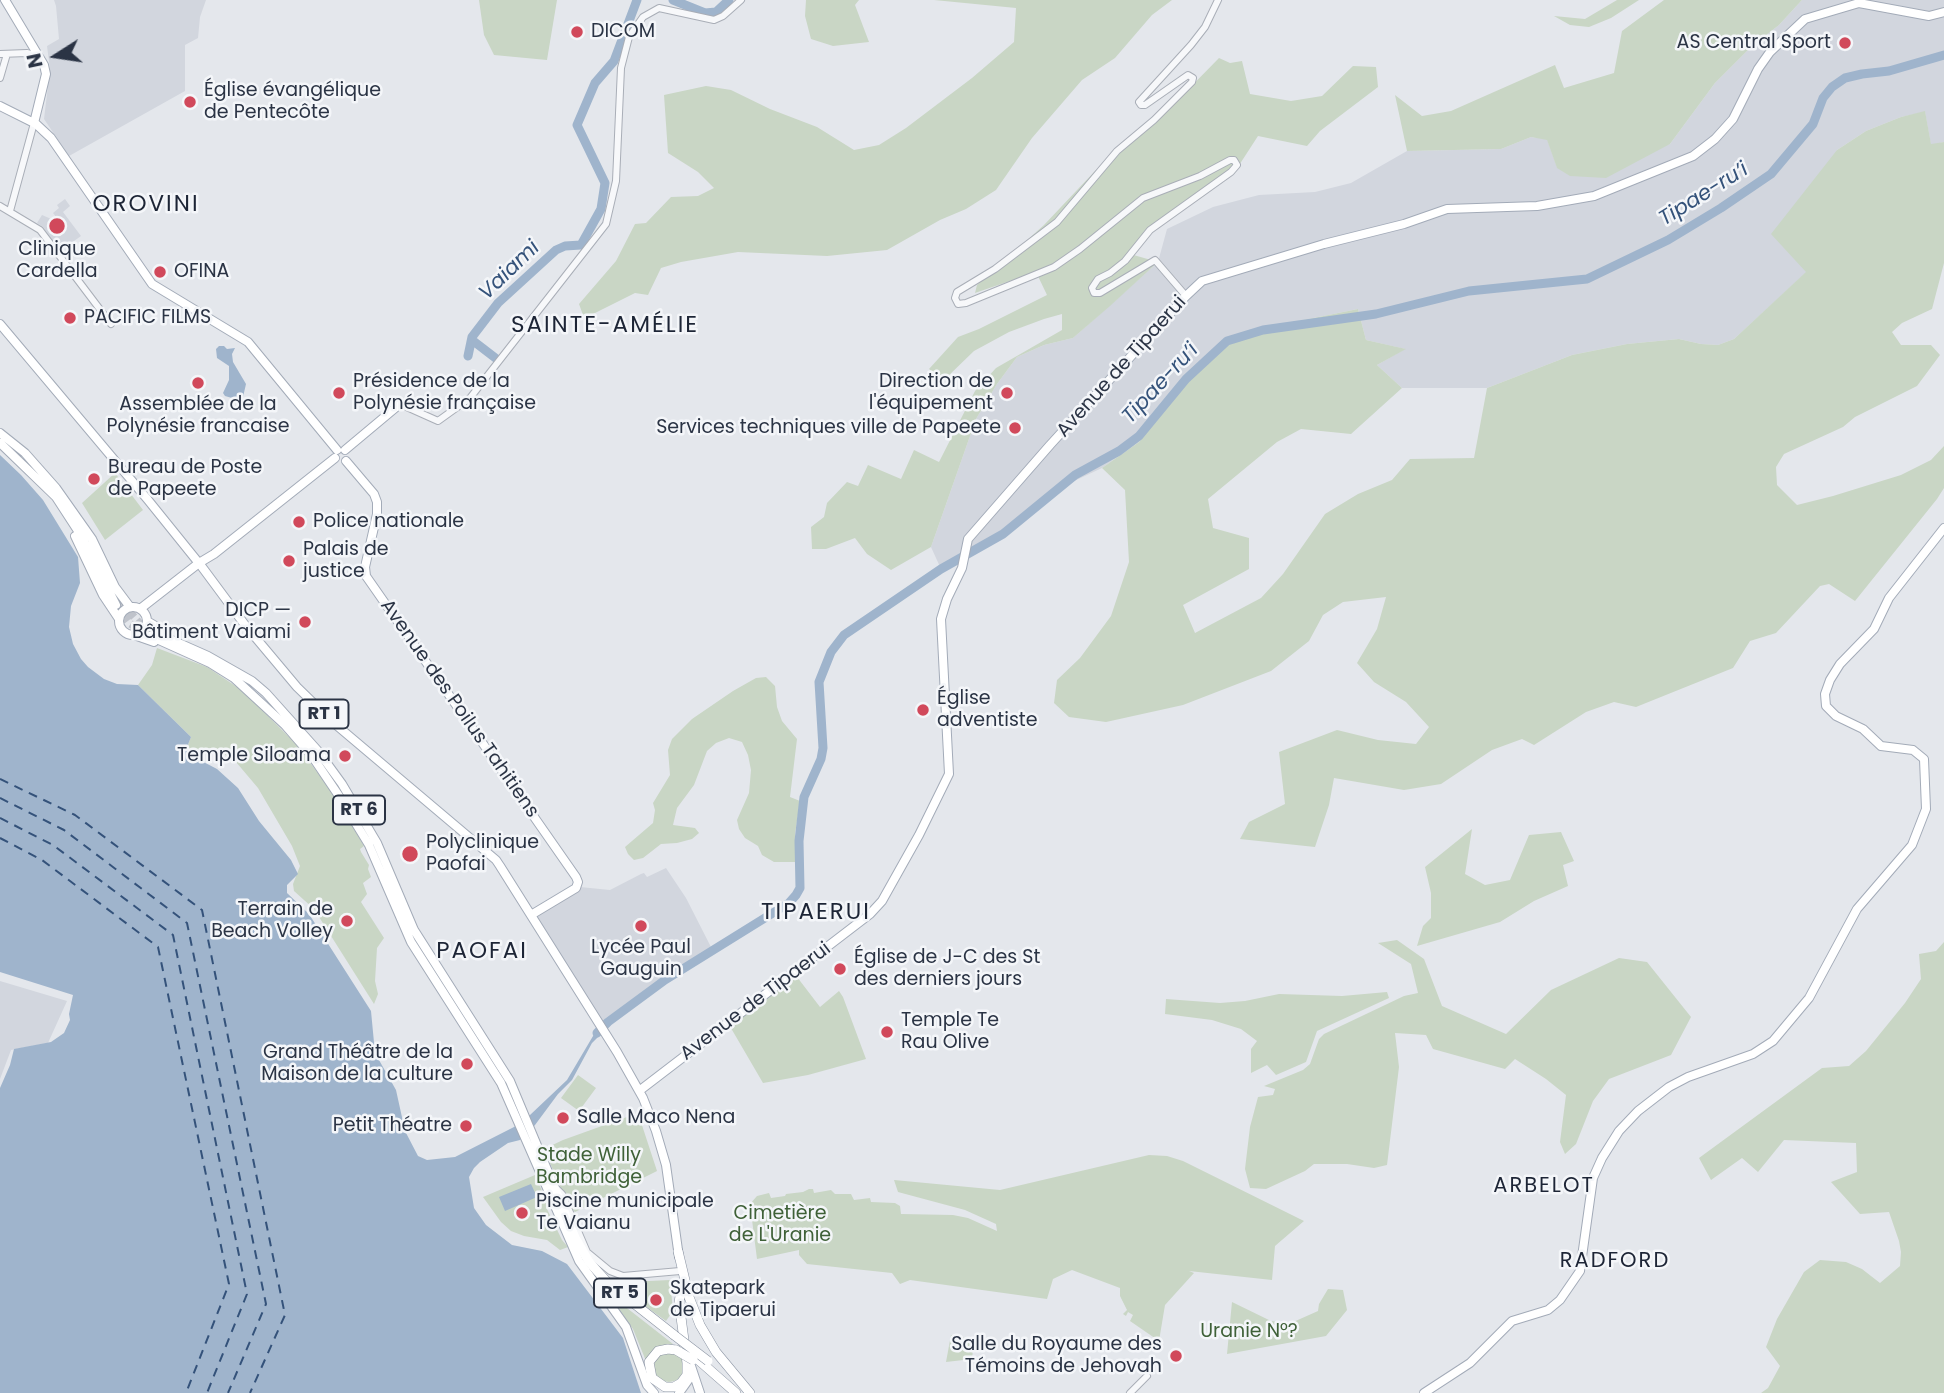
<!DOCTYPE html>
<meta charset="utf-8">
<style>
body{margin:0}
#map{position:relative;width:1944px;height:1393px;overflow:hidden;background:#e4e7ec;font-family:Poppins,sans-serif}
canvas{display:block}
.north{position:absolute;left:21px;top:21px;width:70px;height:70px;-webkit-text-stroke:5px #f4f6f9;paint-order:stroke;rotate:258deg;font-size:19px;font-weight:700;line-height:28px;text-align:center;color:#2b3445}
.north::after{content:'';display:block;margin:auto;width:24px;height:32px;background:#2b3445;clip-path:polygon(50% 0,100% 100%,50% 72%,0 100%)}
</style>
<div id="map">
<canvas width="1944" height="1393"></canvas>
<div class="north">N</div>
</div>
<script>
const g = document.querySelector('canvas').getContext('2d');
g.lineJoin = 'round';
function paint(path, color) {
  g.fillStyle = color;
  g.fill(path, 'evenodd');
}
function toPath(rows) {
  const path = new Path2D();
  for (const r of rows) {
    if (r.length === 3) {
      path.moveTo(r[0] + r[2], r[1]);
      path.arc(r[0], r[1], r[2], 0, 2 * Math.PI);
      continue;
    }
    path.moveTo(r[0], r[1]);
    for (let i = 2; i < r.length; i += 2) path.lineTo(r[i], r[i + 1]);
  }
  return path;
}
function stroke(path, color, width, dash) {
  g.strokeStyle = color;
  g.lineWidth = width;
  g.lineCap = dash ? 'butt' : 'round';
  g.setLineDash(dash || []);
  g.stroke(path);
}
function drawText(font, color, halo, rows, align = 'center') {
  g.font = font + ' Poppins,sans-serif';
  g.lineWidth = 5;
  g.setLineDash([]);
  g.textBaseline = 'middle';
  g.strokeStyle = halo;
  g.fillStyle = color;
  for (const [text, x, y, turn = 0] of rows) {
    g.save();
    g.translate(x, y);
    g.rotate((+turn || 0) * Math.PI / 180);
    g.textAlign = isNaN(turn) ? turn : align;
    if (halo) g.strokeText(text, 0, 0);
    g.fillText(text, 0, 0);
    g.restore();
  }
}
const built = toPath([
 [54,0,206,0,200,17,198,38,185,45,185,91,69,156,44,119,50,69,47,46,59,39,56,6],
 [1802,0,1944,0,1944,142,1931,145,1925,112,1901,117,1866,131,1837,150,1807,272,1734,339,1718,345,1701,344,1679,339,1627,344,1572,355,1487,388,1402,388,1377,365,1405,349,1366,340,1358,309,1259,329,1230,340,1207,358,1187,380,1139,442,1102,468,1072,482,1052,494,1003,534,941,569,931,547,976,419,997,384,1017,357,1044,345,1073,338,1158,262,1167,229,1213,207,1259,195,1315,192,1351,183,1407,151,1501,149,1531,137,1547,139,1557,167,1670,144,1715,83,1751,47,1779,25],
 [65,199,70,206,63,212,81,236,60,251,43,227,37,223,42,215,56,221,57,218,53,213,59,208,57,205],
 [666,868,686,898,712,949,645,991,599,1029,531,917,580,887,610,890,641,874,644,873,647,877],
 [0,981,67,1001,48,1043,11,1050,0,1079]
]);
const green = toPath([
 [479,0,557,0,547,60,494,55,484,35],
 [806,0,859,0,855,5,869,42,833,46,811,39,805,16],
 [934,0,1172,0,1152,15,1115,58,1082,80,1032,138,996,190,966,209,940,220,887,250,827,256,738,252,681,262,661,268,648,295,635,293,593,314,583,315,579,304,616,261,635,224,646,223,671,197,698,196,714,188,698,172,668,153,664,95,706,86,731,90,770,109,817,127,854,150,879,145,906,128,972,78,1014,42,1016,8],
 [1617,0,1639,0,1611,18,1589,27,1570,25,1554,16,1585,19],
 [1664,0,1802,0,1779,25,1751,47,1715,83,1670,144,1606,178,1570,176,1557,168,1547,140,1531,137,1501,149,1407,151,1395,95,1422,116,1451,111,1555,65,1564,88,1614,73,1622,31],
 [1219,58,1230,63,1242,61,1250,94,1291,101,1322,96,1353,66,1376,67,1378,87,1320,131,1307,146,1258,136,1234,173,1162,223,1130,254,1158,262,1110,306,1073,338,1044,345,1017,357,997,384,976,419,931,547,891,570,867,554,855,538,826,549,812,549,811,527,824,517,827,503,847,482,858,486,868,465,901,479,914,450,939,462,975,391,996,368,1062,330,1062,314,1044,319,1009,332,974,351,944,380,929,369,958,337,979,329,1047,295,1036,272,975,293,977,285,1044,225,1095,171,1169,109],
 [1925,111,1931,144,1944,142,1944,263,1932,309,1902,323,1892,332,1901,345,1931,345,1940,355,1917,386,1855,417,1843,427,1784,454,1776,467,1777,485,1797,505,1833,496,1901,475,1931,460,1944,446,1944,488,1937,499,1855,601,1829,584,1820,586,1776,633,1750,641,1733,668,1636,707,1614,702,1586,712,1534,745,1522,739,1492,750,1441,784,1404,790,1334,778,1329,805,1315,847,1240,839,1249,822,1285,804,1279,752,1337,730,1378,740,1416,744,1429,727,1406,702,1374,682,1357,663,1377,629,1386,597,1343,602,1323,615,1309,641,1271,671,1183,705,1106,722,1069,717,1054,703,1057,680,1080,658,1111,616,1129,562,1125,490,1102,468,1139,442,1187,380,1207,358,1230,340,1259,329,1358,309,1366,340,1406,349,1377,365,1402,388,1351,434,1301,429,1277,442,1208,499,1213,528,1249,538,1249,569,1183,605,1195,633,1261,598,1283,574,1325,514,1358,494,1392,480,1410,459,1474,458,1487,388,1572,355,1627,344,1679,339,1701,344,1718,345,1734,339,1806,272,1771,234,1837,150,1866,131,1901,117],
 [115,473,143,510,105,540,82,503],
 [157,648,207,667,243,691,298,746,336,798,364,846,360,849,361,852,369,865,368,869,371,877,363,883,367,894,361,902,384,938,377,948,375,981,378,994,374,1004,314,909,294,891,293,884,300,866,292,846,258,788,236,762,215,748,209,748,202,759,192,756,187,747,191,737,138,685,152,665],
 [766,677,775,686,777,707,782,721,797,739,790,797,800,801,795,834,796,862,774,862,762,855,758,846,745,838,739,829,737,820,749,793,751,770,748,755,742,742,729,738,716,743,707,751,694,785,677,808,673,825,695,828,699,833,692,839,677,843,661,844,643,858,634,860,628,854,625,847,653,823,655,810,653,803,670,775,668,750,672,739,692,719,733,691,756,678],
 [1472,829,1465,874,1485,885,1510,880,1529,835,1561,832,1574,861,1563,865,1568,886,1534,901,1500,922,1417,946,1423,926,1431,918,1431,893,1425,867],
 [1397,940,1424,959,1442,1006,1506,1034,1551,990,1619,958,1647,962,1691,1017,1671,1055,1609,1079,1593,1101,1576,1144,1565,1154,1560,1142,1566,1095,1546,1079,1515,1059,1505,1069,1433,1049,1426,1035,1395,1033,1399,1067,1387,1165,1374,1168,1347,1164,1314,1164,1305,1171,1266,1189,1250,1188,1245,1169,1250,1127,1258,1097,1273,1095,1275,1089,1264,1086,1303,1070,1310,1064,1319,1039,1324,1034,1404,996,1418,993,1411,964,1378,943],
 [1944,942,1944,1393,1761,1393,1768,1388,1780,1366,1766,1347,1777,1319,1804,1272,1820,1260,1846,1262,1862,1269,1880,1283,1900,1266,1901,1252,1899,1241,1889,1212,1860,1214,1831,1182,1857,1172,1856,1143,1784,1140,1758,1172,1742,1158,1711,1180,1699,1158,1822,1068,1849,1066,1866,1051,1905,1003,1921,979,1919,954,1936,951],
 [794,973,820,1007,839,991,843,997,866,1059,808,1075,763,1083,728,1023],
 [1387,992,1389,998,1317,1031,1306,1062,1276,1075,1267,1065,1251,1073,1251,1049,1257,1041,1241,1029,1212,1020,1165,1014,1166,999,1220,1003,1245,1001,1279,994,1342,996],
 [578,1075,596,1088,579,1111,561,1098],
 [638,1113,657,1171,575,1212,569,1207,544,1149,563,1140],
 [1149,1155,1167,1156,1183,1161,1304,1221,1275,1246,1272,1280,1189,1271,1194,1273,1165,1305,1159,1341,1130,1321,1133,1315,1128,1312,1126,1316,1123,1314,1127,1310,1120,1296,1120,1288,1072,1270,1053,1279,1047,1299,910,1280,900,1284,892,1273,807,1264,799,1255,799,1250,757,1259,750,1204,757,1196,769,1193,771,1198,785,1196,786,1194,803,1192,809,1189,813,1189,814,1193,831,1190,835,1194,851,1194,854,1200,870,1198,871,1202,895,1203,900,1206,901,1214,953,1215,968,1218,997,1231,996,1224,965,1210,898,1192,894,1180,1000,1190],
 [535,1175,546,1200,547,1209,562,1240,568,1247,560,1250,547,1240,524,1236,511,1231,501,1222,483,1197],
 [670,1280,673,1311,666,1321,641,1303,639,1296,626,1287,628,1282],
 [600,1287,673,1344,668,1346,648,1366,633,1329],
 [1328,1289,1343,1290,1347,1310,1326,1336,1227,1354,1232,1302,1271,1321,1291,1323,1318,1311,1319,1304],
 [951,1335,974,1340,972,1359,946,1362],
 [669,1367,15]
]);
const water = toPath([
 [219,346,224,346,227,349,235,348,232,354,233,362,246,384,243,397,232,398,225,396,223,393,229,380,229,366,217,358,216,349],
 [0,455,21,475,43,500,78,557,80,583,71,606,69,627,73,644,81,659,88,667,104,679,117,684,138,685,191,737,187,747,192,756,217,769,238,788,259,821,291,860,298,874,287,885,287,893,309,914,371,1011,375,1053,396,1090,405,1131,418,1156,427,1160,455,1157,514,1127,530,1115,567,1080,596,1031,599,1036,592,1043,572,1080,558,1094,535,1125,520,1140,508,1143,480,1162,474,1168,469,1177,474,1208,486,1225,512,1245,542,1251,567,1264,623,1338,641,1393,0,1393,0,1088,10,1065,14,1049,51,1042,64,1033,70,1020,69,1014,73,995,0,972],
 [531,1184,537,1197,505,1211,499,1197]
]);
const river = toPath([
 [673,0,705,13,716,12,729,0],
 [472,340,498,360],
 [468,356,472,337,498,303,556,250,565,246,581,245,601,209,605,183,577,125,595,83,614,61,637,0],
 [597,1033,608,1022,665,980,789,903,796,895,800,888,799,841,804,797,821,759,823,748,819,682,831,652,844,635,941,569,1003,534,1075,475,1119,451,1139,436,1186,379,1227,341,1263,330,1376,314,1469,291,1587,279,1668,240,1721,208,1771,174,1813,124,1823,98,1832,87,1845,78,1862,74,1889,71,1944,55]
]);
const ferry = toPath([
 [0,779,75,815,202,910,285,1315,250,1393],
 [0,798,64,830,187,923,266,1304,228,1393],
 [0,818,53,845,173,935,247,1294,207,1393],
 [0,838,42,860,158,947,229,1284,186,1393]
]);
const majorTunnel = toPath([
 [121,602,141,625,153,632],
 [116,605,129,623,150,636]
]);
const minor = toPath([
 [0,54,27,53,38,56],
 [0,78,7,54],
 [0,206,40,230,111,324],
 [10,211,34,123],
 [1186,296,1155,260,1100,293,1094,293,1092,288,1098,279,1110,273,1125,261,1150,230,1231,172,1237,165,1234,160,1230,160,1200,176,1143,198,1080,249,1054,267,966,303,958,304,955,298,957,292,995,269,1057,222,1117,151,1154,120,1192,82,1193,78,1188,75,1145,105,1141,105,1139,102,1191,45,1205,27,1218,0],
 [400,404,438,421,470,398,606,224,616,181,621,68,629,37,643,17,659,8,714,20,723,16,741,0],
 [557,1189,562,1194,587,1252,610,1271,623,1276,680,1271],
 [1130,1393,1147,1376]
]);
const major = toPath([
 [5,0,44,65,46,74,34,123],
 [0,106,36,124,51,138,152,284,248,342,337,450],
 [0,324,148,500,202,567,245,625,297,687,335,724,496,860,500,866,617,1052,643,1098,656,1131,666,1165,679,1257],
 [0,433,25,453,56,488,92,539,115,587,130,607],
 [0,443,56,497,82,537,116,605],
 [345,450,400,404],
 [346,461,374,494,377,502,377,514,365,567,366,576,576,877,578,882,576,888,531,915],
 [75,536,103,595,119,619],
 [133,621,14],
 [140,609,199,563,214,554,335,458],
 [147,621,166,632],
 [156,633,208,656,252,681,266,693,318,751,342,784,377,843,414,930,510,1081,577,1241],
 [134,635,154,642],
 [150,636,210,663,234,678,285,725,312,756,339,796,369,845,411,942,501,1083,579,1261,626,1327,647,1385,654,1393],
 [639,1091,870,914,882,901,919,835,949,774,941,619,947,599,962,568,968,539,1050,445,1186,296,1202,281,1324,244,1404,224,1447,209,1537,206,1594,196,1693,156,1715,139,1733,119,1758,69,1770,52,1805,19,1859,3,1929,16,1944,12],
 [691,1366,700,1393],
 [679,1393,689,1379,689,1370],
 [1424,1393,1470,1363,1512,1321,1548,1310,1560,1300,1580,1271,1593,1178,1602,1158,1619,1131,1638,1111,1669,1087,1688,1077,1753,1054,1773,1041,1809,998,1857,909,1912,845,1926,809,1924,759,1913,750,1881,746,1863,729,1836,716,1826,706,1825,694,1830,680,1840,664,1874,629,1889,598,1944,528]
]);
const highway = toPath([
 [577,1241,589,1262,608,1283,674,1335],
 [678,1251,689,1297,700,1325,716,1352,750,1393],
 [676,1350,668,1349,658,1351,649,1362,652,1378,665,1387,674,1387,681,1383,687,1375,687,1363,679,1302,681,1291],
 [695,1357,736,1393]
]);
const highwayBridge = toPath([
 [674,1335,708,1361],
 [676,1350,693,1360]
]);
const markers = [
 [577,32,7,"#d1495b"],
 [1845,43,7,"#d1495b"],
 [190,102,7,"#d1495b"],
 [57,226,9,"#d1495b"],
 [160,272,7,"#d1495b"],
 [70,318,7,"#d1495b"],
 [198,383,7,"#d1495b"],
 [339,393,7,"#d1495b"],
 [1007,393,7,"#d1495b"],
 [1015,428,7,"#d1495b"],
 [94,479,7,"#d1495b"],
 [299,522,7,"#d1495b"],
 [289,561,7,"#d1495b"],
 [305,622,7,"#d1495b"],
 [923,710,7,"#d1495b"],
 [345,756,7,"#d1495b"],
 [410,854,9,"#d1495b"],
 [347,921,7,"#d1495b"],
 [641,926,7,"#d1495b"],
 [840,969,7,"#d1495b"],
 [887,1032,7,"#d1495b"],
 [467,1064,7,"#d1495b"],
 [563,1118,7,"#d1495b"],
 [466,1126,7,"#d1495b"],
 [522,1213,7,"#d1495b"],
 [656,1300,7,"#d1495b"],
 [1176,1356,7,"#d1495b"]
];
const shields = [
 [324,714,49],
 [359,810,52],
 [620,1293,52]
];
const shieldNames = [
 ["RT 1",324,714],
 ["RT 6",359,810],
 ["RT 5",620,1293]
];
const poiNames = [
 ["DICOM",591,32],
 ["AS Central Sport",1831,43,"right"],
 ["Église évangélique",204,91],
 ["de Pentecôte",204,113],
 ["Clinique",57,250,"center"],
 ["Cardella",57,272,"center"],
 ["OFINA",174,272],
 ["PACIFIC FILMS",84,318],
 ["Présidence de la",353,382],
 ["Polynésie française",353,404],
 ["Direction de",993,382,"right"],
 ["l'équipement",993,404,"right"],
 ["Assemblée de la",198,405,"center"],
 ["Polynésie francaise",198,427,"center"],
 ["Services techniques ville de Papeete",1001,428,"right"],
 ["Bureau de Poste",108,468],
 ["de Papeete",108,490],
 ["Police nationale",313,522],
 ["Palais de",303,550],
 ["justice",303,572],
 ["DICP —",291,611,"right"],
 ["Bâtiment Vaiami",291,633,"right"],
 ["Église",937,699],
 ["adventiste",937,721],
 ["Temple Siloama",331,756,"right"],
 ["Polyclinique",426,843],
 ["Paofai",426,865],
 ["Terrain de",333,910,"right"],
 ["Beach Volley",333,932,"right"],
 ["Lycée Paul",641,948,"center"],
 ["Gauguin",641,970,"center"],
 ["Église de J-C des St",854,958],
 ["des derniers jours",854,980],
 ["Temple Te",901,1021],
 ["Rau Olive",901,1043],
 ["Grand Théâtre de la",453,1053,"right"],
 ["Maison de la culture",453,1075,"right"],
 ["Salle Maco Nena",577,1118],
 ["Petit Théatre",452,1126,"right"],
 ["Piscine municipale",536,1202],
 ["Te Vaianu",536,1224],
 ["Skatepark",670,1289],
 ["de Tipaerui",670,1311],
 ["Salle du Royaume des",1162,1345,"right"],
 ["Témoins de Jehovah",1162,1367,"right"]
];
const streetNames = [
 ["Avenue de Tipaerui",1122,367,-48],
 ["Avenue des Poilus Tahitiens",459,709,55],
 ["Avenue de Tipaerui",756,1002,-37]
];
const parkNames = [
 ["Stade Willy",589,1156],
 ["Bambridge",589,1178],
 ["Cimetière",780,1214],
 ["de L'Uranie",780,1236],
 ["Uranie N°?",1249,1332]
];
const waterNames = [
 ["Tipae-ru’i",1704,195,-32],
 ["Vaiami",510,271,-44],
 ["Tipae-ru’i",1161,384,-47]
];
const neighbourhoodNames = [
 ["ARBELOT",1544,1187],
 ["RADFORD",1615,1262]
];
const quarterNames = [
 ["OROVINI",146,205],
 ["SAINTE-AMÉLIE",605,326],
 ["TIPAERUI",816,913],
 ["PAOFAI",482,952]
];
paint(built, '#d2d6de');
paint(green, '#c9d6c5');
paint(water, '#9fb4cc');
stroke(river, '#9fb4cc', 9);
stroke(ferry, '#34527a', 2, [9, 7]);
stroke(majorTunnel, '#bfc3cb', 8, [8, 4]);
stroke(minor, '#a9aeb7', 8);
stroke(major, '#a3abb8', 10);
stroke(highway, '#8b94a3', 10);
stroke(minor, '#f7f8fa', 6);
stroke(major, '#fff', 8);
stroke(highway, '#fff', 9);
stroke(highwayBridge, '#8b94a3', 10, []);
stroke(highwayBridge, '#fff', 9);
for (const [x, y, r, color] of markers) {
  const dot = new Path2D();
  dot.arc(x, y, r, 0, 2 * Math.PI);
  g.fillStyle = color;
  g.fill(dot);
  stroke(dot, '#f4f6f9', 2.5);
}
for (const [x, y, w] of shields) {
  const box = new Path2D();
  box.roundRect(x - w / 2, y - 14.5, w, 29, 5);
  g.fillStyle = '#f4f6f9';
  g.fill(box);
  stroke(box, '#2b3445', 2);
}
drawText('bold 18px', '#2b3445', null, shieldNames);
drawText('19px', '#2b3445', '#f4f6f9', poiNames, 'left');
drawText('19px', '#2b3445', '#f4f6f9', streetNames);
drawText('19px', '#3f6138', '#f4f6f9', parkNames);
drawText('italic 21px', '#34527a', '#f4f6f9', waterNames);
g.letterSpacing = '2px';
drawText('21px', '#1d2536', '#f4f6f9', neighbourhoodNames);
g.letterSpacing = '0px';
g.letterSpacing = '2px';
drawText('23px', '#1d2536', '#f4f6f9', quarterNames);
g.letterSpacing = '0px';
</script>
